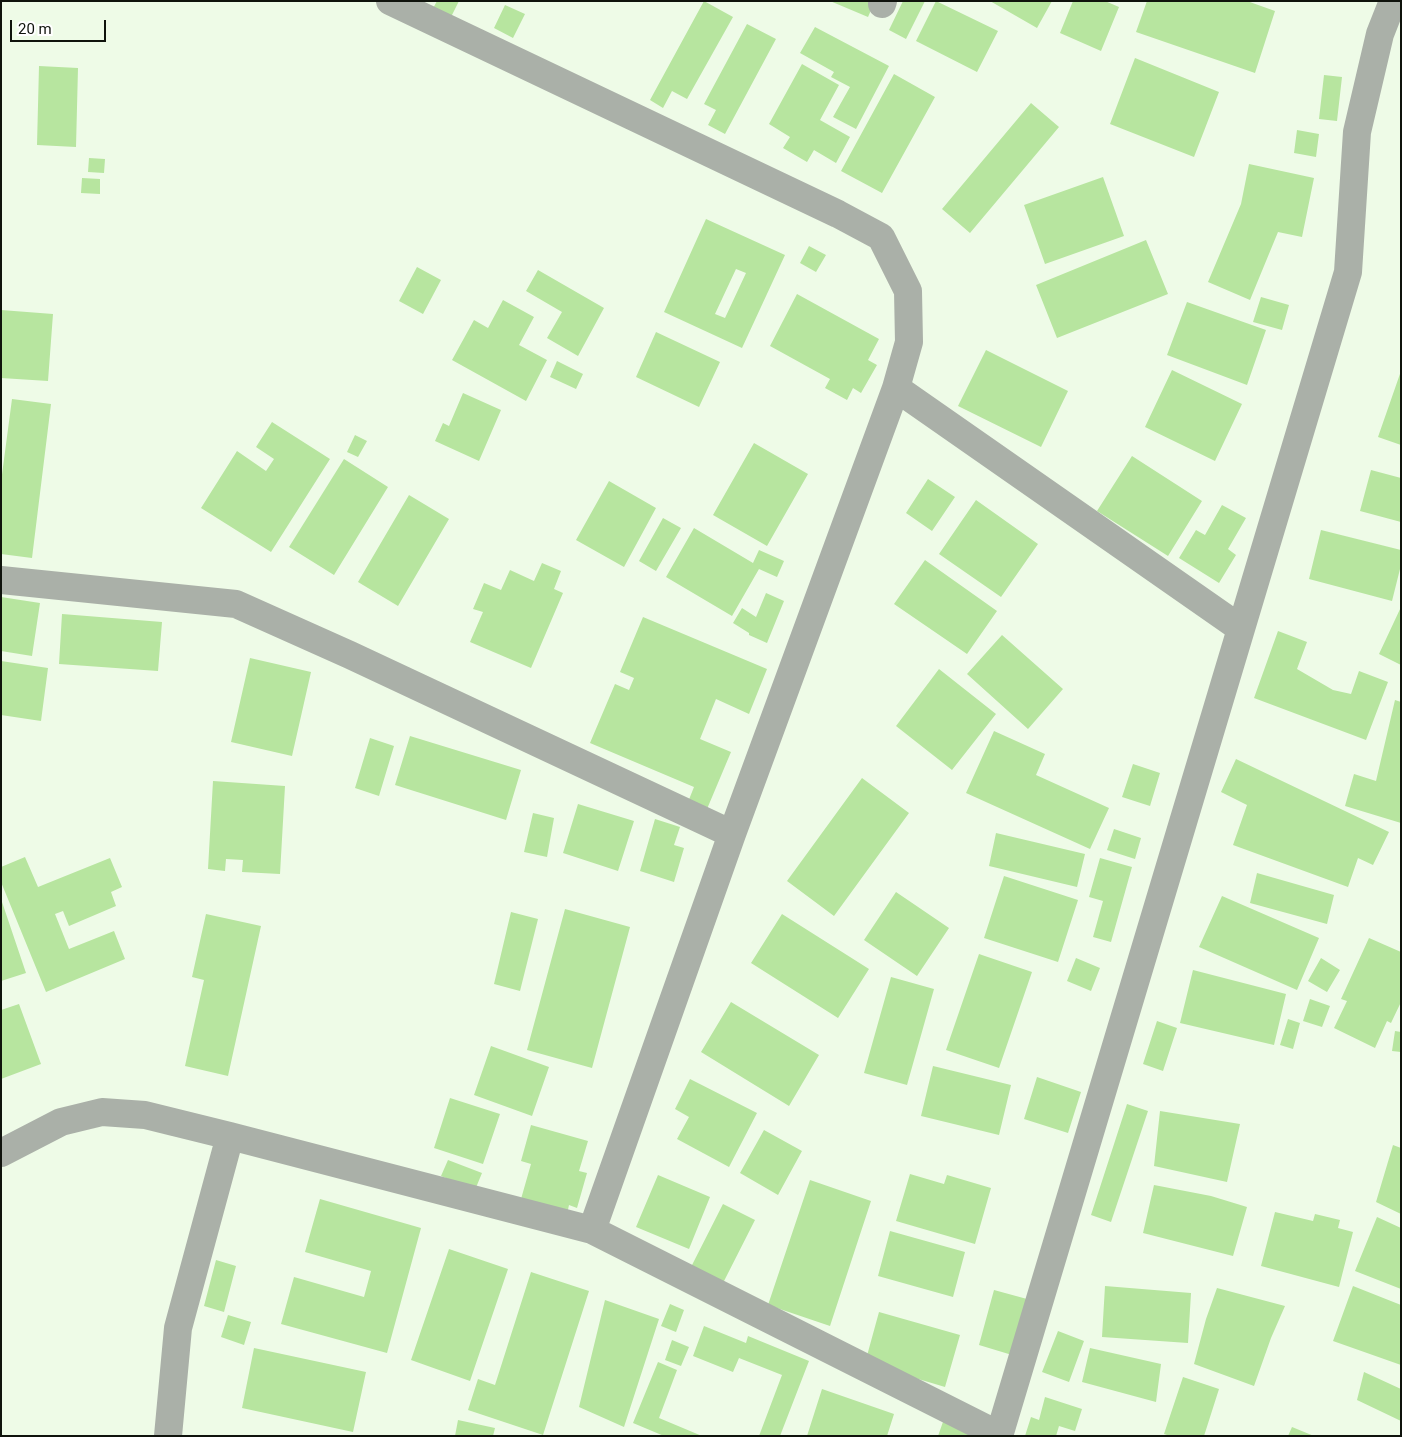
<!DOCTYPE html>
<html>
<head>
<meta charset="utf-8">
<style>
  body { margin:0 }
  #map { position:relative; width:1402px; height:1437px; overflow:hidden; background:#eefbe7; font-family:Roboto,sans-serif }
  canvas { display:block }
  .frame { position:absolute; inset:0; border:2px solid #0f130c; pointer-events:none }
  .scale { position:absolute; left:10px; top:20px; width:96px; height:22px; box-sizing:border-box; border:2px solid #0f130c; border-top:0; padding-left:6px; font-size:15px; line-height:18px; white-space:nowrap; color:#0f130c; -webkit-text-stroke:4px #fff; paint-order:stroke }
</style>
</head>
<body>
<div id="map">
<canvas width="1402" height="1437"></canvas>
<div class="frame"></div>
<div class="scale">20 m</div>
</div>
<script>
const ctx = document.querySelector('canvas').getContext('2d');
ctx.lineJoin = 'round';
function paint(path, color) {
  ctx.fillStyle = color;
  ctx.fill(path, 'evenodd');
}
function trace(path, color, width, dash) {
  ctx.strokeStyle = color;
  ctx.lineWidth = width;
  ctx.lineCap = dash ? 'butt' : 'round';
  ctx.setLineDash(dash || []);
  ctx.stroke(path);
}
const building = new Path2D(`
  M437,1h22l-10,20 -18,-9z
  M704,1l29,16 -46,82 -15,-8 -9,17 -13,-8z
  M830,1h45l-7,16z
  M903,1h22l-19,38 -17,-9z
  M936,1l62,30 -21,41 -61,-31z
  M990,1h62l-15,27z
  M1073,1h32l14,6 -18,44 -41,-18z
  M1147,1h100l28,10 -20,62 -119,-41z
  M505,5l20,9 -12,24 -19,-10z
  M747,24l29,15 -51,95 -17,-9 8,-15 -12,-6z
  M815,27l74,39 -33,63 -23,-12 17,-30 -19,-10 3,-5 -34,-19z
  M1135,58l84,34 -25,65 -84,-33z
  M802,64l37,21 -19,35 30,17 -14,26 -22,-13 -7,12 -24,-14 7,-11 -21,-13z
  M39,66l39,2 -2,79 -39,-2z
  M894,74l41,23 -53,96 -41,-22z
  M1324,75l18,2 -5,44 -18,-2z
  M1031,103l28,24 -89,106 -28,-24z
  M1297,130l22,4 -3,23 -22,-4z
  M89,158l16,1 -1,14 -16,-1z
  M1249,164l65,14 -12,59 -24,-5 -28,68 -42,-18 33,-78z
  M1103,177l21,59 -79,28 -21,-59z
  M82,178l18,1v15l-19,-1z
  M706,219l79,36 -43,93 -78,-36zM736,269l10,4 -21,45 -10,-4z
  M1146,240l22,54 -111,44 -21,-53z
  M809,246l17,9 -10,17 -16,-9z
  M417,267l24,13 -18,34 -24,-13z
  M538,270l66,38 -26,48 -31,-18 15,-26 -36,-21z
  M797,294l82,45 -11,21 9,5 -16,28 -8,-5 -6,12 -22,-12 5,-9 -60,-33z
  M1261,297l28,8 -7,25 -29,-8z
  M503,300l31,17 -15,28 28,15 -21,41 -74,-41 22,-40 14,8z
  M1187,302l79,28 -19,55 -80,-30z
  M1,310l52,4 -5,67 -47,-3z
  M656,332l64,30 -21,45 -63,-30z
  M986,350l82,41 -27,56 -83,-41z
  M557,361l26,13 -7,15 -26,-12z
  M1172,370l70,34 -27,57 -70,-34z
  M1401,371v74l-23,-8z
  M463,393l38,17 -22,51 -44,-20 8,-18 6,3z
  M12,399l39,5 -19,154 -31,-4v-72z
  M272,422l58,37 -59,93 -70,-44 36,-57 29,20 8,-12 -18,-12z
  M355,435l12,6 -9,16 -11,-5z
  M754,443l54,31 -41,72 -54,-31z
  M1132,456l70,45 -34,55 -71,-45z
  M344,459l44,28 -54,88 -45,-28z
  M1371,470l30,8v44l-41,-11z
  M928,479l27,18 -23,34 -26,-18z
  M609,481l47,27 -32,59 -48,-27z
  M409,495l40,24 -51,87 -40,-24z
  M976,500l62,44 -37,53 -62,-43z
  M1222,505l24,13 -18,31 8,6 -17,28 -40,-25 17,-28 9,5z
  M663,518l18,10 -25,43 -17,-10z
  M694,528l59,35 6,-13 25,11 -7,16 -18,-8 -27,47 -66,-39z
  M1321,530l80,20v15l-9,36 -83,-22z
  M925,560l72,51 -30,43 -73,-50z
  M542,563l19,8 -7,18 9,4 -32,75 -61,-26 13,-30 -10,-3 11,-26 17,7 9,-20 24,11z
  M766,593l18,8 -17,42 -18,-8v-2l-16,-10 9,-15 14,9z
  M1,597l39,6 -8,53 -31,-5z
  M1401,607v58l-22,-11z
  M62,614l100,8 -4,49 -99,-7z
  M643,617l124,52 -18,45 -33,-15 -16,40 31,13 -24,57 -19,-7 6,-15 -104,-44 25,-59 14,6 5,-12 -14,-6z
  M1278,631l29,11 -10,27 36,21 18,4 8,-23 29,11 -22,58 -112,-42z
  M1002,635l61,54 -35,40 -61,-55z
  M250,658l61,14 -19,84 -61,-14z
  M1,661l47,7 -7,53 -40,-6z
  M939,669l57,45 -44,56 -56,-44z
  M1395,700l6,2v121l-56,-17 9,-32 22,7z
  M994,731l51,23 -9,21 73,33 -19,41 -124,-56z
  M410,736l111,34 -15,50 -111,-35z
  M370,738l24,8 -15,50 -24,-8z
  M1236,759l153,73 -16,33 -15,-7 -10,29 -115,-42 14,-40 -26,-13z
  M1133,764l27,9 -10,33 -28,-9z
  M862,778l47,35 -75,103 -47,-35z
  M213,781l72,5 -5,88 -38,-2 1,-12 -17,-1 -1,12 -17,-2z
  M578,804l56,17 -16,50 -55,-18z
  M533,813l21,5 -7,39 -23,-5z
  M655,819l25,8 -6,18 10,3 -10,34 -34,-11z
  M1114,829l27,9 -6,21 -28,-9z
  M996,833l89,21 -8,33 -88,-21z
  M25,857l13,30 72,-29 12,29 -11,5 5,14 -47,20 -6,-15 -8,3 14,35 45,-18 11,28 -79,33 -45,-110v-15z
  M1100,858l32,9 -21,75 -18,-5 10,-36 -14,-4z
  M1257,873l77,22 -7,29 -77,-21z
  M1004,876l74,24 -20,62 -74,-24z
  M896,892l53,36 -32,48 -53,-36z
  M1222,896l97,42 -22,52 -98,-43z
  M1,899l25,74 -25,8z
  M565,909l65,18 -38,141 -65,-18z
  M511,912l27,7 -18,72 -26,-7z
  M206,914l55,12 -33,150 -43,-10 19,-86 -12,-3z
  M782,914l87,55 -31,49 -87,-55z
  M1369,938l32,14v50l-10,21 -4,-2 -12,27 -41,-20 13,-27 -6,-2z
  M979,954l53,18 -33,96 -53,-18z
  M1076,958l24,10 -9,23 -24,-10z
  M1321,958l19,12 -13,22 -19,-11z
  M1193,970l93,24 -12,51 -94,-22z
  M891,977l43,12 -27,96 -43,-12z
  M1310,999l20,7 -8,21 -19,-6z
  M731,1002l88,53 -30,51 -88,-54z
  M19,1004l22,60 -40,15v-69z
  M1288,1019l12,4 -7,26 -13,-4z
  M1157,1021l20,7 -14,43 -20,-7z
  M1395,1031l6,1v20l-9,-1z
  M491,1046l58,21 -17,49 -58,-21z
  M933,1066l78,19 -12,50 -78,-19z
  M1037,1077l44,15 -13,41 -44,-14z
  M690,1079l67,34 -28,54 -52,-28 12,-22 -14,-8z
  M450,1098l50,16 -17,50 -49,-16z
  M1127,1104l21,7 -37,111 -20,-7z
  M1160,1111l80,13 -13,58 -73,-16z
  M531,1125l57,16 -9,30 8,2 -10,35 -8,-3 -3,14 -47,-13 12,-42 -10,-3z
  M764,1130l38,21 -24,44 -38,-22z
  M1393,1145l8,3v66l-25,-12z
  M448,1160l34,13 -7,17 -34,-14z
  M910,1174l34,10 3,-9 44,13 -16,56 -79,-23z
  M658,1175l52,22 -21,52 -53,-22z
  M810,1180l61,21 -41,125 -62,-21z
  M1154,1185l57,11 36,11 -14,49 -90,-23z
  M320,1199l101,29 -34,125 -106,-29 13,-47 70,20 7,-26 -66,-19z
  M723,1204l32,16 -33,65 -32,-16z
  M1275,1212l38,9 2,-7 25,6 -2,8 15,4 -14,55 -78,-21z
  M1377,1217l24,11v61l-46,-18z
  M890,1231l75,21 -12,45 -75,-21z
  M449,1249l59,20 -38,112 -59,-21z
  M216,1260l20,6 -12,46 -20,-6z
  M531,1272l58,19 -46,144 -75,-25 10,-31 17,6z
  M1105,1286l86,7 -3,50 -86,-6z
  M1353,1286l48,19v60l-68,-24z
  M1217,1288l68,18 -14,32 -17,48 -60,-22 12,-45z
  M994,1290l33,9 -15,56 -33,-10z
  M605,1300l54,19 -35,108 -45,-20z
  M670,1304l14,6 -8,22 -15,-6z
  M879,1312l81,23 -15,52 -80,-24z
  M228,1315l23,7 -7,23 -23,-8z
  M704,1326l42,17 2,-7 61,25 -29,75h-21l23,-61 -43,-17 -6,14 -40,-16z
  M1058,1331l26,10 -15,41 -27,-10z
  M672,1340l17,7 -8,19 -16,-6z
  M254,1348l112,24 -13,60 -111,-24z
  M1090,1348l71,16 -5,38 -74,-20z
  M658,1362l19,8 -18,48 43,18h-38l-31,-13z
  M1364,1372l37,17v32l-44,-21z
  M1183,1377l36,12 -15,47h-34l-6,-2z
  M822,1389l72,25 -7,22h-80z
  M1045,1397l37,12 -7,22 -16,-5 -3,10h-31l6,-19 8,3z
  M944,1419l30,17h-36z
  M458,1420l37,8 -2,8h-38z
  M1292,1427l22,9h-26z`);
const minor = new Path2D(`
  M390,1l448,213 43,23 27,54 1,51 -13,46 -164,446 -140,396
  M882,4l1,-3
  M896,388l344,240
  M1,580l235,24 114,51 382,179
  M1,1153l60,-31 41,-10 43,3 85,21 362,94 407,205
  M168,1436l10,-108 52,-192
  M999,1436l349,-1164 9,-140 23,-98 13,-33`);
paint(building, '#b7e59f');
trace(minor, '#aab0a8', 28);
</script>
</body>
</html>
